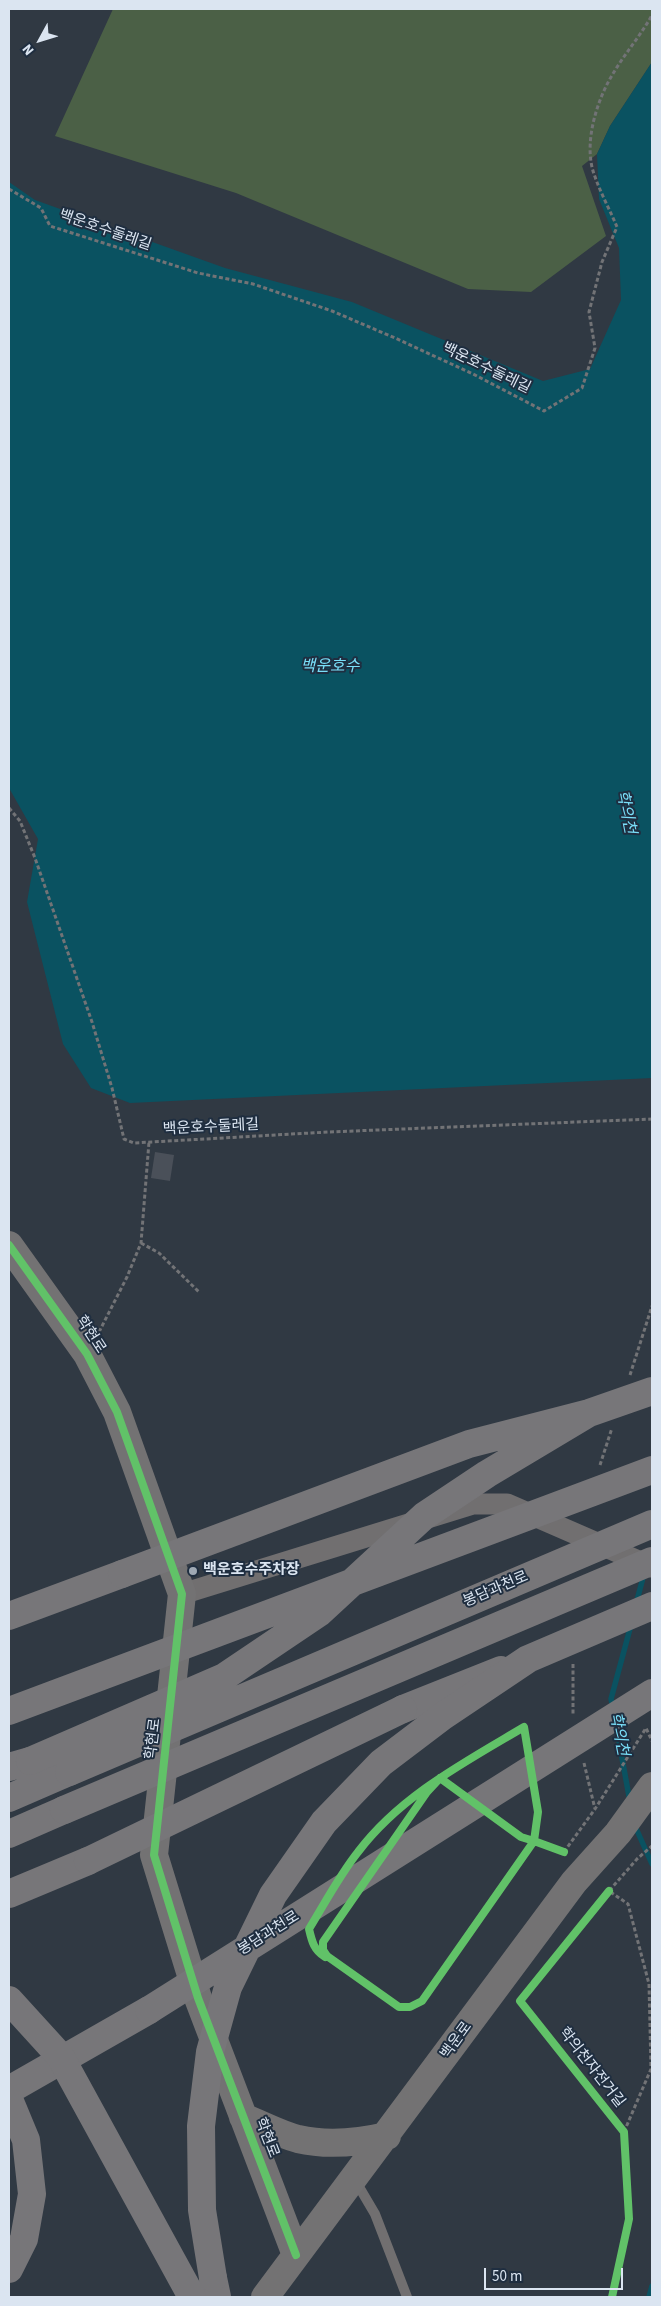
<!DOCTYPE html>
<html>
<head>
<meta charset="utf-8">
<style>
  body { margin:0 }
  #map { position:relative; width:661px; height:2306px; overflow:hidden; background:#303943; font-family:"Source Sans 3",sans-serif }
  canvas { display:block }
  .frame { position:absolute; inset:0; border:10px solid #dbe5f1; pointer-events:none }
  .north { position:absolute; left:15px; top:15px; width:50px; height:50px; -webkit-text-stroke:4px #1f2e40; paint-order:stroke; rotate:231deg; font-size:14px; font-weight:700; line-height:20px; text-align:center; color:#dbe5f1 }
  .north::after { content:''; display:block; margin:auto; width:18px; height:22px; background:#dbe5f1; clip-path:polygon(50% 0,100% 100%,50% 72%,0 100%) }
  .scale { position:absolute; left:484px; top:2268px; width:139px; height:22px; box-sizing:border-box; border:2px solid #dbe5f1; border-top:0; padding-left:6px; font-size:15px; line-height:18px; white-space:nowrap; color:#dbe5f1; -webkit-text-stroke:4px #1f2e40; paint-order:stroke }
</style>
</head>
<body>
<div id="map">
<canvas width="661" height="2306"></canvas>
<div class="frame"></div>
<div class="north">N</div>
<div class="scale">50 m</div>
</div>
<script>
const ctx = document.querySelector('canvas').getContext('2d');
ctx.lineJoin = 'round';
function paint(path, color) {
  ctx.fillStyle = color;
  ctx.fill(path, 'evenodd');
}
function trace(path, color, width, dash) {
  ctx.strokeStyle = color;
  ctx.lineWidth = width;
  ctx.lineCap = dash ? 'butt' : 'round';
  ctx.setLineDash(dash || []);
  ctx.stroke(path);
}
function write(font, color, halo, rows, align = 'center') {
  ctx.font = font + ' "Source Sans 3","Noto Sans KR",sans-serif';
  ctx.lineWidth = 4;
  ctx.setLineDash([]);
  ctx.textBaseline = 'middle';
  ctx.strokeStyle = halo;
  ctx.fillStyle = color;
  for (const [text, x, y, turn = 0] of rows) {
    ctx.save();
    ctx.translate(x, y);
    ctx.rotate((+turn || 0) * Math.PI / 180);
    ctx.textAlign = isNaN(turn) ? turn : align;
    if (halo) ctx.strokeText(text, 0, 0);
    ctx.fillText(text, 0, 0);
    ctx.restore();
  }
}
const green = new Path2D(`
  M113,9h539v53l-42,64 -13,28 -15,12 24,70 -75,56 -63,-3 -232,-96 -181,-57z`);
const water = new Path2D(`
  M652,62v1016l-522,25 -39,-15 -28,-44 -36,-142 11,-63 -29,-51v-606l26,18 190,68 127,34 191,79 47,-12 31,-69 -2,-52 -20,-49 -2,-45 13,-28z`);
const stream = new Path2D(`
  M636,1604l8,-30
  M613,1708l-2,-9 20,-74
  M616,1725l14,77
  M635,1826l17,38
  M649,2297l3,-11`);
const building = new Path2D(`
  M155,1152l19,3 -4,26 -19,-3z`);
const path = new Path2D(`
  M9,189l32,19 9,18 148,47 55,11 79,27 63,27 78,36 71,37 38,-23 13,-40 -6,-36 13,-50 15,-35c-7,-17 -17,-35 -23,-53 -11,-31 3,-75 20,-102 12,-20 27,-37 38,-57
  M9,808l11,13 15,37 57,164 20,66 12,51 10,4 194,-11 324,-13
  M141,1243l18,10 40,39
  M99,1332l28,-55 14,-34 8,-101
  M630,1375l22,-69
  M600,1465l12,-37
  M573,1664v52
  M584,1763l11,46
  M564,1852l31,-43 51,-81 6,13
  M624,2132l27,-63 -2,-85 -21,-80 -19,-13 28,-32 15,-13`);
const lane = new Path2D(`
  M355,2180l20,34 32,83`);
const street = new Path2D(`
  M182,1594l291,-90h34l145,63`);
const secondary = new Path2D(`
  M9,1245l78,109 30,58 65,182 -28,261 44,143 98,257
  M243,2117c18,7 36,17 55,22 30,7 59,4 89,-3
  M265,2297l309,-415 44,-49 34,-47`);
const highway = new Path2D(`
  M9,1616l113,-42
  M403,1709l98,-39
  M9,1767l21,-6
  M9,1798l60,-26
  M9,1834l55,-24
  M9,1894l79,-33
  M9,2090l140,-80
  M9,2099l17,41 6,54 -8,45 -15,30
  M213,2278l4,19`);
const highwayBridge = new Path2D(`
  M122,1574l347,-130 120,-31 63,-22
  M9,1711l643,-241
  M30,1761l194,-84 95,-64 105,-97 63,-42 102,-61
  M69,1772l583,-248
  M64,1810l588,-249
  M88,1861l315,-152
  M9,2000l51,56 132,241
  M149,2010l503,-317
  M213,2278l-11,-68 -1,-84 9,-74 18,-65 45,-92 51,-73 57,-59 62,-47 85,-57 124,-53`);
const cycleway = new Path2D(`
  M9,1245l78,109 30,58 65,182 -28,261 44,143 98,257
  M440,1778l81,59 13,4 -112,160 -12,6h-11l-72,-51 -4,-6v-8l104,-150z
  M609,1891l-89,110 104,131 5,87 -17,78
  M325,1957c-11,-7 -13,-15 -16,-28 16,-26 30,-53 49,-77 42,-56 107,-90 166,-125l14,85 -4,29 30,11`);
const markers = [
  [193,1571,5,"#9fa9b4"]
];
const streetNames = [
  ["백운호수둘레길",105,231,19],
  ["백운호수둘레길",486,369,26],
  ["백운호수둘레길",211,1128,-3],
  ["학현로",90,1335,57],
  ["봉담과천로",496,1590,-23],
  ["학현로",154,1739,-83],
  ["봉담과천로",269,1934,-32],
  ["백운로",457,2041,-54],
  ["학의천자전거길",591,2068,52],
  ["학현로",266,2138,69]
];
const poiNames = [
  ["백운호수주차장",203,1571]
];
const waterNames = [
  ["백운호수",330,667],
  ["학의천",625,812,79],
  ["학의천",618,1734,79]
];
paint(green, '#4b6046');
paint(water, '#0a5261');
trace(stream, '#0a5261', 5.5);
paint(building, '#4a5059');
trace(path, '#727376', 3, [4, 2.5]);
trace(lane, '#716f70', 10);
trace(street, '#716f70', 21);
trace(secondary, '#737273', 28);
trace(highway, '#777679', 28);
trace(highwayBridge, '#777679', 28);
trace(cycleway, '#61c268', 8);
for (const [x, y, r, color] of markers) {
  const dot = new Path2D();
  dot.arc(x, y, r, 0, 2 * Math.PI);
  ctx.fillStyle = color;
  ctx.fill(dot);
  trace(dot, '#1f2e40', 2);
}
write('15px', '#dbe5f1', '#1f2e40', streetNames);
write('bold 15px', '#dbe5f1', '#1f2e40', poiNames, 'left');
write('italic 16px', '#79def8', '#1f2e40', waterNames);
</script>
</body>
</html>
